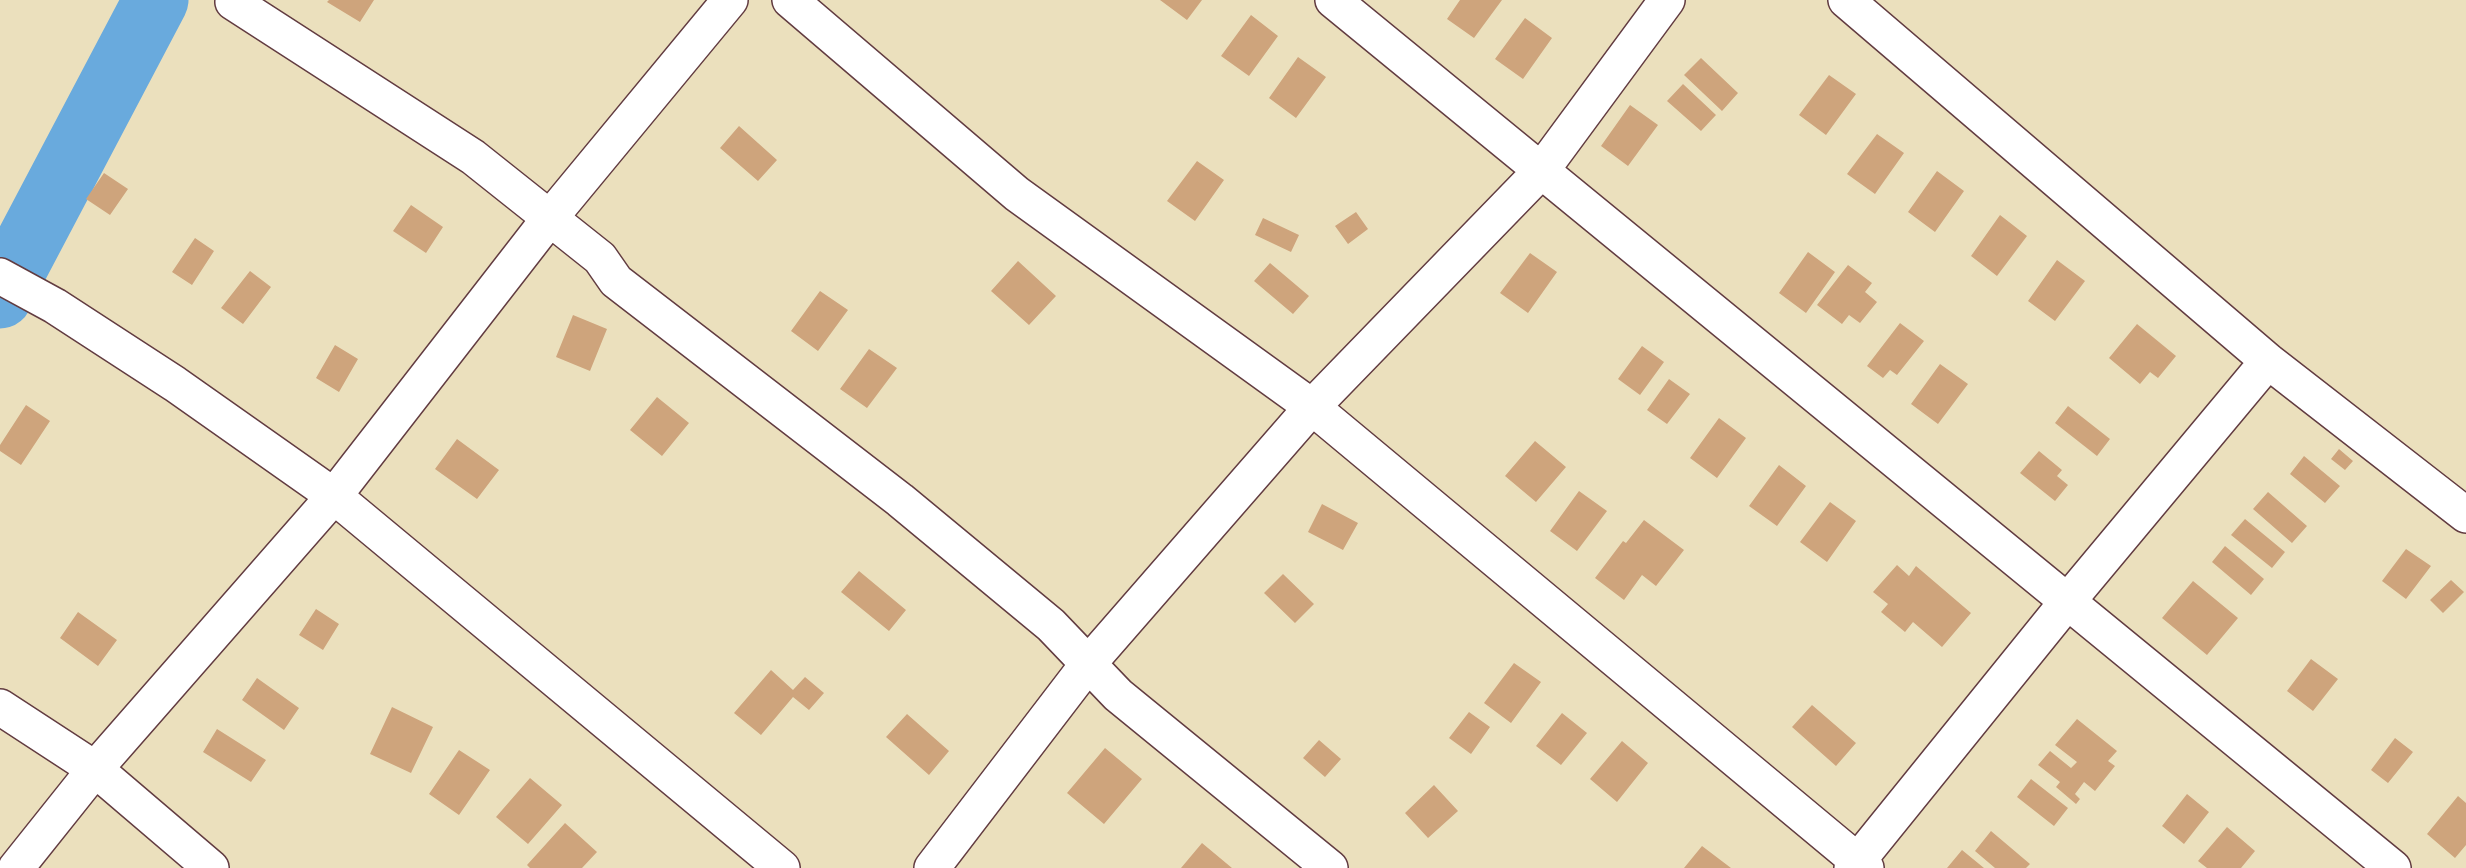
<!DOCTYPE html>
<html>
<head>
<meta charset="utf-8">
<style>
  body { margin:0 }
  canvas { display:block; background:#ebe0bd }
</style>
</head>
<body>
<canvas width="2466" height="868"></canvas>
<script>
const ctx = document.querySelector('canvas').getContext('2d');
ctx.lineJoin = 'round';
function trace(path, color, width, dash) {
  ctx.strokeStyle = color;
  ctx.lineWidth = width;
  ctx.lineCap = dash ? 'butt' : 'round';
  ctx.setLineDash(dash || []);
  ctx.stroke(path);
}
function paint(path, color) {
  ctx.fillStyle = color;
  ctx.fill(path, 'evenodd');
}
const river = new Path2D(`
  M0,296l156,-296`);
const building = new Path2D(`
  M329,0h45l-14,22 -33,-20z
  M1160,0h42l-15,20z
  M1460,0h42l-28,38 -27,-19z
  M1251,15l27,21 -29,40 -28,-20z
  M1525,18l27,20 -29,41 -28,-20z
  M1298,57l28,20 -30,41 -27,-20z
  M1701,58l37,35 -16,18 -38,-36z
  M1829,75l27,19 -30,41 -27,-20z
  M1683,84l33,31 -15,16 -34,-30z
  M1630,105l28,20 -30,41 -27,-20z
  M739,126l38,34 -19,21 -38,-33z
  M1877,134l27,19 -29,41 -28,-20z
  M1197,161l27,19 -29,41 -28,-20z
  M1937,171l27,20 -29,41 -27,-20z
  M104,173l24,16 -18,26 -24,-16z
  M411,205l32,22 -17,26 -33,-22z
  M1356,212l12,17 -20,15 -13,-18z
  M2000,215l27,21 -30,40 -26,-20z
  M1263,218l36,17 -8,17 -36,-17z
  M195,238l19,13 -22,34 -20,-13z
  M1808,252l27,20 -29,41 -27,-20z
  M1530,253l27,19 -29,41 -28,-20z
  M2057,260l28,21 -30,40 -27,-20z
  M1018,261l38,35 -27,29 -38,-34z
  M1270,263l39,33 -16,18 -39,-33z
  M1848,265l24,18 -7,9 12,10 -17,21 -11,-8 -7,9 -25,-19z
  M250,271l21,16 -28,37 -22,-16z
  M820,291l28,19 -30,41 -27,-20z
  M573,315l34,14 -17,42 -34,-14z
  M1900,323l24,18 -27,34 -7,-5 -7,8 -16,-12z
  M2137,324l39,32 -18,22 -8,-6 -10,12 -31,-26z
  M335,345l23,14 -19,33 -23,-14z
  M1642,346l22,16 -24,33 -22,-16z
  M869,349l28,19 -30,40 -27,-19z
  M1940,364l28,20 -30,40 -27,-20z
  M1669,379l21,15 -23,30 -20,-14z
  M657,397l32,26 -27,33 -32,-26z
  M26,405l24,16 -29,44 -21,-14v-6z
  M2068,406l42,33 -13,17 -42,-33z
  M1719,418l27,20 -29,40 -27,-20z
  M457,439l42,31 -22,29 -42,-30z
  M1535,441l31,26 -30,35 -31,-26z
  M2339,449l14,12 -8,9 -14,-11z
  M2039,451l23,19 -5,6 11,9 -13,16 -35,-28z
  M2304,456l36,30 -15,17 -35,-29z
  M1779,465l27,21 -29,40 -28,-20z
  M1579,491l28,20 -30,40 -27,-20z
  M2268,492l39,34 -15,17 -39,-34z
  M1830,502l26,19 -29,41 -27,-20z
  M1322,504l36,19 -15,27 -35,-18z
  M2245,519l40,33 -13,16 -41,-33z
  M1644,520l40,30 -28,36 -14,-11 -18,25 -29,-22 28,-37 3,2z
  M2225,546l39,33 -13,16 -39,-33z
  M2406,549l25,17 -25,33 -24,-18z
  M1897,565l12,11 7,-10 55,47 -29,34 -29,-25 -8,10 -24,-20 7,-8 -15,-12z
  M859,571l47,39 -17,21 -48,-39z
  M1283,574l31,30 -19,19 -31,-30z
  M2451,580l13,12 -21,21 -13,-13z
  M2193,581l45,37 -31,37 -45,-37z
  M316,609l23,15 -16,26 -24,-15z
  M78,612l39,28 -19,26 -38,-28z
  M2311,659l27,20 -25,32 -26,-20z
  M1514,663l27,19 -30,41 -27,-20z
  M771,670l22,20 12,-13 19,16 -15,17 -16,-13 -32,38 -27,-22z
  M257,678l42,30 -15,22 -42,-30z
  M1812,705l44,38 -20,23 -44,-39z
  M392,707l41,20 -22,46 -41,-19z
  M1469,712l21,15 -19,27 -22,-16z
  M1562,713l25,20 -26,32 -25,-19z
  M907,714l42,37 -20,24 -43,-38z
  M2077,719l40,32 -9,10 7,5 -20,25 -11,-9 -9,12 5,5 -4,5 -20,-17 4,-5 -22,-17 12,-14 21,17 6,-6 -22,-17z
  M217,729l49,31 -15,22 -48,-30z
  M2395,738l18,14 -25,31 -17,-13z
  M1319,740l22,19 -16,18 -22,-19z
  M1622,741l26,22 -31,39 -27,-23z
  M1105,748l37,31 -38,45 -37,-31z
  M459,750l31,20 -31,45 -30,-21z
  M530,778l32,27 -34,39 -32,-27z
  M2031,779l37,29 -14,18 -37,-29z
  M1434,785l24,26 -30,27 -23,-25z
  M2187,794l22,18 -25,32 -22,-18z
  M2458,796l8,7v42l-11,13 -28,-24z
  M565,823l32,29 -15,16h-52l-3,-3z
  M2227,827l28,24 -14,17h-34l-9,-7z
  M1991,831l39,33 -4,4h-31l-20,-17z
  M1202,843l30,25h-51z
  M1702,846l29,22h-47z
  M1962,850l22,18h-37z`);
const street = new Path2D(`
  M790,0l227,194 295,213 554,461
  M1333,0l1060,868
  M1846,0l422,361 198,154
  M233,2l240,155 127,101 16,23 284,219 151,125 67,70 212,173
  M0,276l55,30 120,78 159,112 448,372
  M0,707l95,62 116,99
  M16,868l79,-99 239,-273 215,-277 181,-219
  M932,868l156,-204 224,-257 229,-236 126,-171
  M1852,868l215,-266 201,-241`);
trace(river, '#69aadd', 65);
paint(building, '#cea47c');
trace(street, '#623c41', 38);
trace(street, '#fff', 35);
</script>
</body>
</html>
